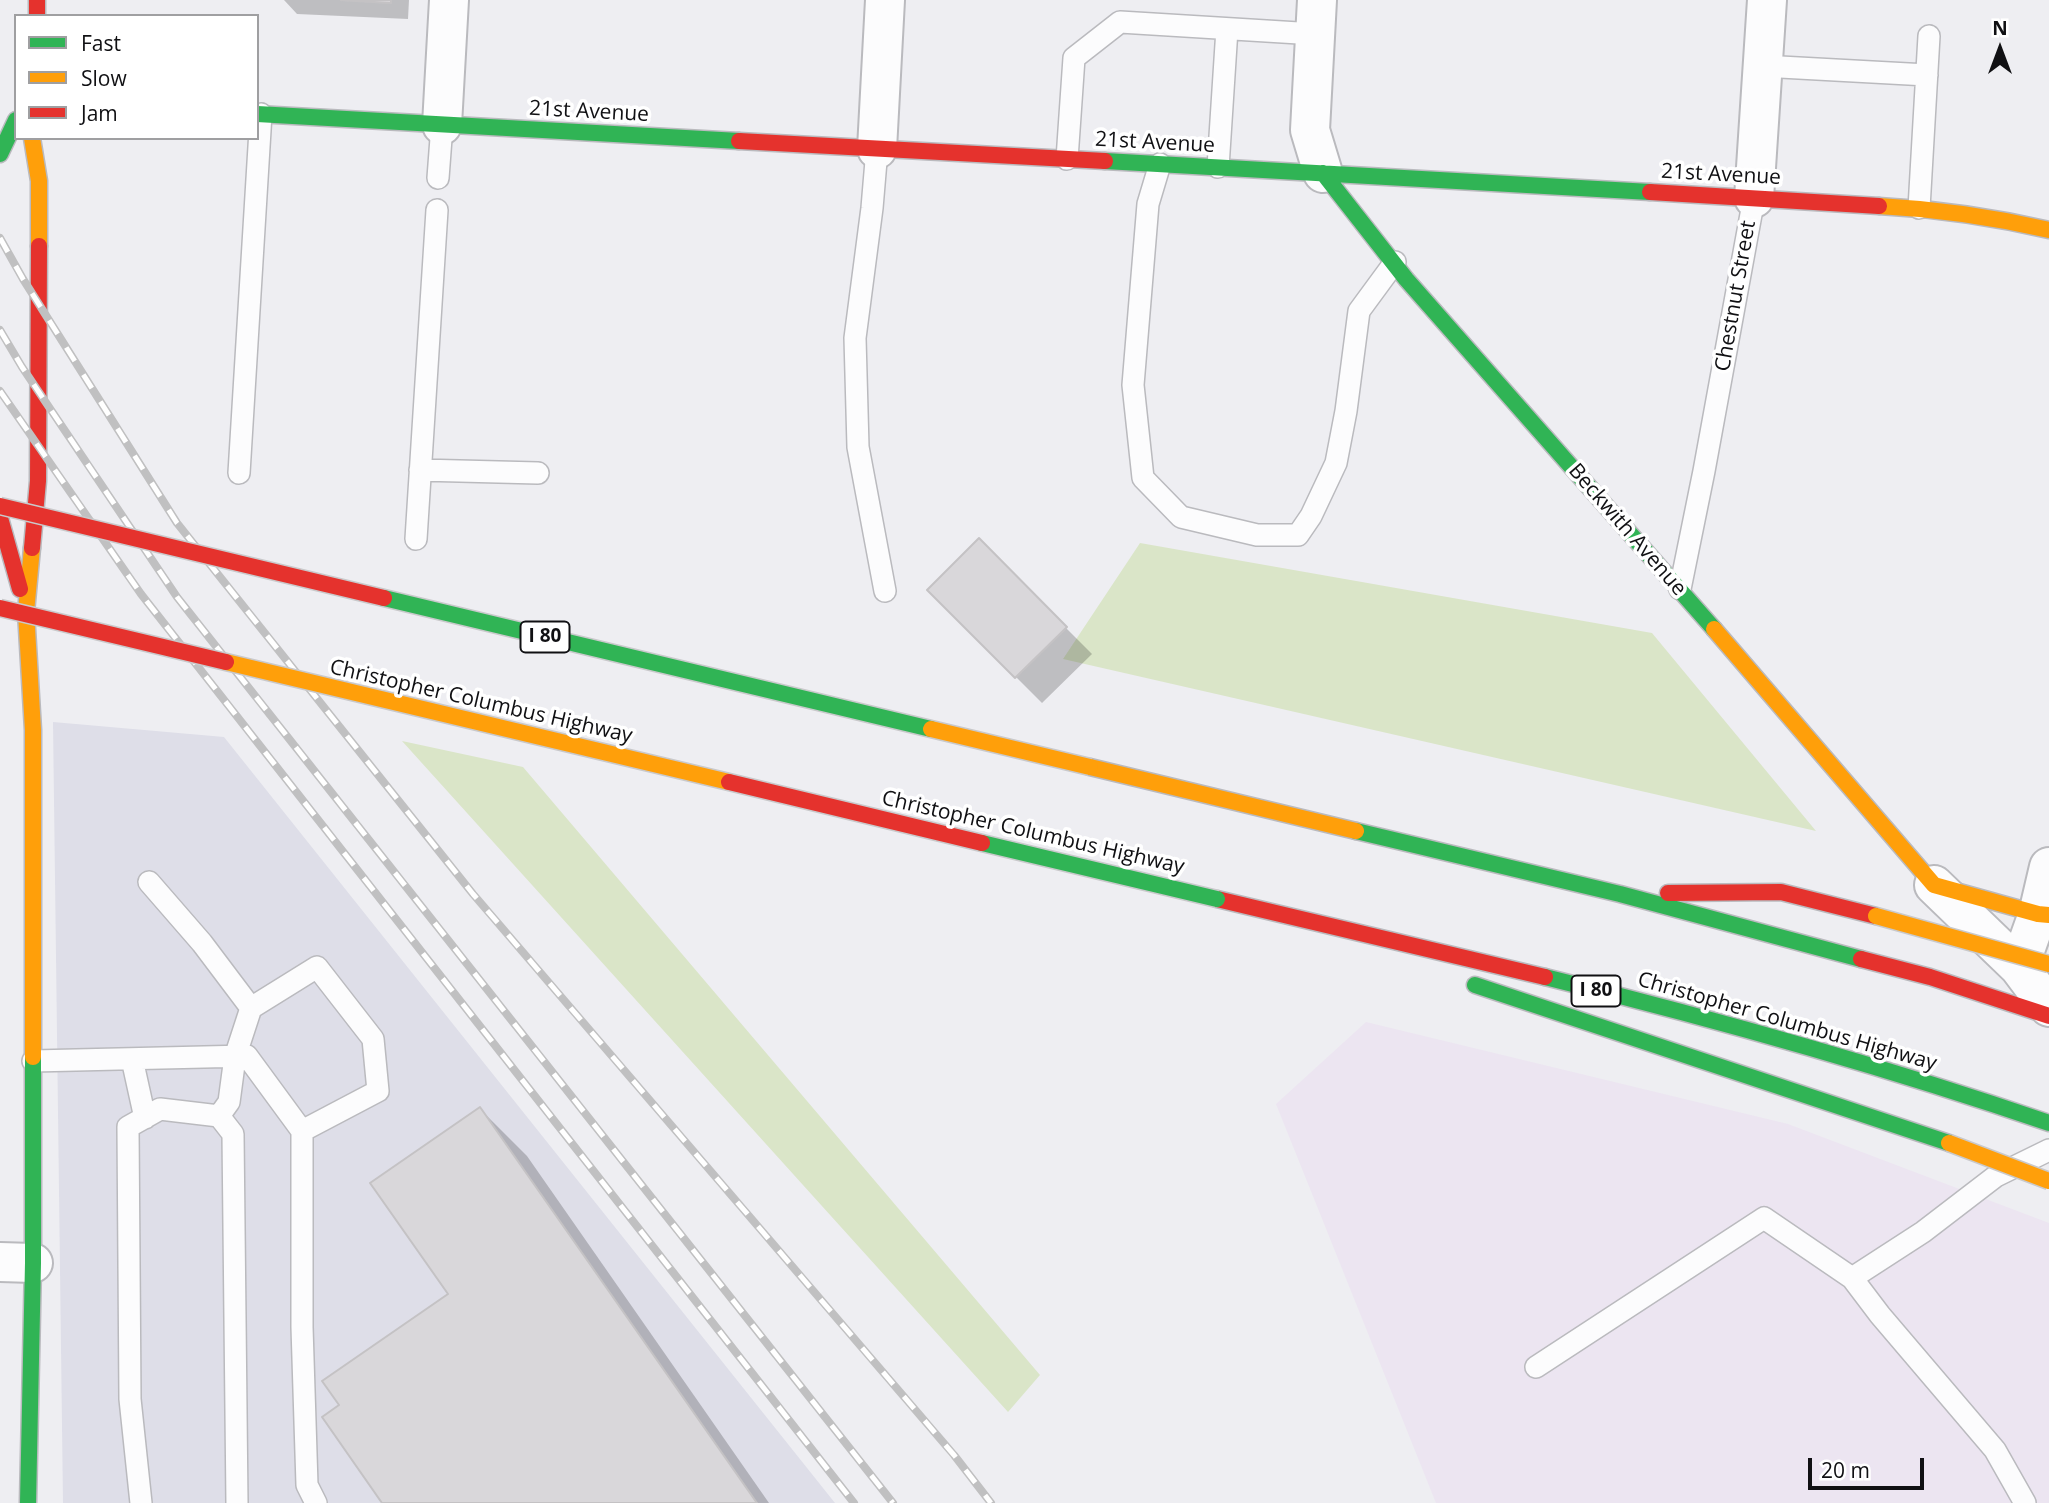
<!DOCTYPE html>
<html>
<head>
<meta charset="utf-8">
<style>
  body { margin:0 }
  #map { position:relative; width:2049px; height:1503px; overflow:hidden; background:#eeeef2; font-family:"Open Sans",sans-serif }
  canvas { display:block }
  .legend { position:absolute; left:14px; top:14px; width:245px; height:126px; box-sizing:border-box; background:#fff; border:2px solid #9f9fa1; margin:0; padding:9px 12px; list-style:none; font-size:21px; color:#101013 }
  .legend li { display:flex; align-items:center; gap:14px; height:35px }
  .legend b { width:35px; border:2px solid #9f9fa1 }
  .north { position:absolute; left:1965px; top:14px; width:70px; height:70px; -webkit-text-stroke:5px #fff; paint-order:stroke; rotate:0deg; font-size:19px; font-weight:700; line-height:28px; text-align:center; color:#101013 }
  .north::after { content:''; display:block; margin:auto; width:24px; height:32px; background:#101013; clip-path:polygon(50% 0,100% 100%,50% 72%,0 100%) }
  .scale { position:absolute; left:1808px; top:1458px; width:116px; height:32px; box-sizing:border-box; border:4px solid #101013; border-top:0; padding-left:9px; font-size:21px; line-height:24px; white-space:nowrap; color:#101013; -webkit-text-stroke:5px #fff; paint-order:stroke }
</style>
</head>
<body>
<div id="map">
<canvas width="2049" height="1503"></canvas>
<ul class="legend">
<li><b style="height:9px;background:#30b455"></b>Fast</li>
<li><b style="height:9px;background:#ff9f0a"></b>Slow</li>
<li><b style="height:9px;background:#e5322d"></b>Jam</li>
</ul>
<div class="north">N</div>
<div class="scale">20 m</div>
</div>
<script>
const ctx = document.querySelector('canvas').getContext('2d');
ctx.lineJoin = 'round';
function paint(path, color) {
  ctx.fillStyle = color;
  ctx.fill(path, 'evenodd');
}
function trace(path, color, width, dash) {
  ctx.strokeStyle = color;
  ctx.lineWidth = width;
  ctx.lineCap = dash ? 'butt' : 'round';
  ctx.setLineDash(dash || []);
  ctx.stroke(path);
}
function write(font, color, halo, rows, align = 'center') {
  ctx.font = font + ' "Open Sans",sans-serif';
  ctx.lineWidth = 7;
  ctx.setLineDash([]);
  ctx.textBaseline = 'middle';
  ctx.strokeStyle = halo;
  ctx.fillStyle = color;
  for (const [text, x, y, turn = 0] of rows) {
    ctx.save();
    ctx.translate(x, y);
    ctx.rotate((+turn || 0) * Math.PI / 180);
    ctx.textAlign = isNaN(turn) ? turn : align;
    if (halo) ctx.strokeText(text, 0, 0);
    ctx.fillText(text, 0, 0);
    ctx.restore();
  }
}
const built = new Path2D(`
  M53,722l171,15 611,766h-772z`);
const industrial = new Path2D(`
  M1366,1022l422,102 261,99v280h-613l-160,-399z`);
const green = new Path2D(`
  M1140,543l512,90 164,198 -753,-172z
  M402,741l121,26 517,608 -32,37z`);
const shadow = new Path2D(`
  M284,0h125l-1,19 -111,-5z
  M979,541l113,113 -50,49 -113,-113z
  M480,1109l47,47 242,347h-385l-43,-97 109,-112z`);
const building = new Path2D(`
  M341,0h50v3z
  M979,538l88,89 -52,51 -88,-88z
  M480,1107l277,396h-375l-60,-86 17,-12 -17,-24 126,-87 -78,-111z`);
const lane = new Path2D(`
  M1762,66l165,9
  M877,149l-5,59 -17,130 3,109 27,144
  M1067,159l7,-101 46,-36 195,12
  M1160,164l-12,40 -15,181 10,93 38,39 76,18h41l13,-19 25,-53 10,-52 13,-100 36,-49
  M1218,167l9,-138
  M438,178l4,-53
  M1919,208l10,-172
  M420,470l118,3
  M239,473l22,-359
  M416,539l21,-329
  M1680,589l24,-118 50,-273
  M149,882l53,61 49,65
  M132,1059l13,59
  M33,1061l214,-5 55,75v196l5,158 9,18
  M219,1116l10,-14 6,-45 16,-49 66,-41 56,72 5,52 -76,40
  M1536,1367l228,-149 88,60
  M141,1503l-11,-104 -2,-272 32,-18 59,7 14,18 4,369
  M2025,1503l-30,-53 -115,-135 -28,-37 71,-46 73,-56 53,-26`);
const street = new Path2D(`
  M1317,0l-7,130 13,43
  M442,125l7,-125
  M877,149l8,-149
  M1754,198l13,-198
  M1934,885l85,82 30,40
  M2019,967l19,-53 11,-47
  M0,1262l33,1`);
const fast = new Path2D(`
  M257,114l482,27
  M0,154l16,-34
  M1105,161l545,31
  M1323,173l83,106 308,350
  M1356,831l264,63 241,65
  M1545,977c170,42 338,89 504,146
  M1475,985l474,158
  M28,1503l5,-240v-206`);
const slow = new Path2D(`
  M32,138l7,43v65
  M1879,206c58,3 114,11 170,24
  M32,548l-6,64 7,118v327
  M1714,629l220,256 104,29 11,1
  M1090,767l266,64`);
const jam = new Path2D(`
  M37,0v16
  M739,141l366,20
  M1650,192l229,14
  M0,518l20,71
  M32,548l6,-67 1,-235
  M1668,893l113,-1 95,24
  M1217,899l328,78
  M1861,959l69,18 119,39`);
const rail = new Path2D(`
  M0,238l23,41 154,244 296,371 481,561 37,48
  M0,330l22,37 155,230 716,906
  M0,391l141,203 713,909`);
const fastBridge = new Path2D(`
  M384,598l547,131
  M982,843l235,56`);
const slowBridge = new Path2D(`
  M226,662l503,120
  M931,729l159,38
  M1876,916l173,48
  M1949,1143l100,38`);
const jamBridge = new Path2D(`
  M0,506l384,92
  M0,608l226,54
  M729,782l253,61`);
const shields = [
  [545,637,49],
  [1596,991,49]
];
const shieldNames = [
  ["I 80",545,637],
  ["I 80",1596,991]
];
const streetNames = [
  ["21st Avenue",589,112,3],
  ["21st Avenue",1155,143,3],
  ["21st Avenue",1721,175,3],
  ["Chestnut Street",1736,296,-80],
  ["Beckwith Avenue",1627,530,49],
  ["Christopher Columbus Highway",481,702,13],
  ["Christopher Columbus Highway",1033,833,13],
  ["Christopher Columbus Highway",1787,1022,16]
];
paint(built, '#dedee8');
paint(industrial, '#ece5f1');
paint(green, '#dae5c8');
paint(shadow, '#0003');
paint(building, '#d9d7da');
trace(building, '#c4c2c4', 2);
trace(lane, '#bababe', 24);
trace(street, '#bababe', 42);
trace(fast, '#bababe', 19);
trace(slow, '#bababe', 19);
trace(jam, '#bababe', 19);
trace(lane, '#fcfcfd', 21);
trace(street, '#fcfcfd', 38);
trace(fast, '#30b455', 16);
trace(slow, '#ff9f0a', 16);
trace(jam, '#e5322d', 16);
trace(rail, '#c0c0c1', 8);
trace(rail, '#fff', 5, [16]);
trace(fastBridge, '#c9c9cb', 19, []);
trace(slowBridge, '#c9c9cb', 19, []);
trace(jamBridge, '#c9c9cb', 19, []);
trace(fastBridge, '#30b455', 16);
trace(slowBridge, '#ff9f0a', 16);
trace(jamBridge, '#e5322d', 16);
for (const [x, y, w] of shields) {
  const box = new Path2D();
  box.roundRect(x - w / 2, y - 15.5, w, 31, 5);
  ctx.fillStyle = '#fff';
  ctx.fill(box);
  trace(box, '#101013', 2);
}
write('bold 19px', '#101013', null, shieldNames);
write('21px', '#101013', '#fff', streetNames);
</script>
</body>
</html>
